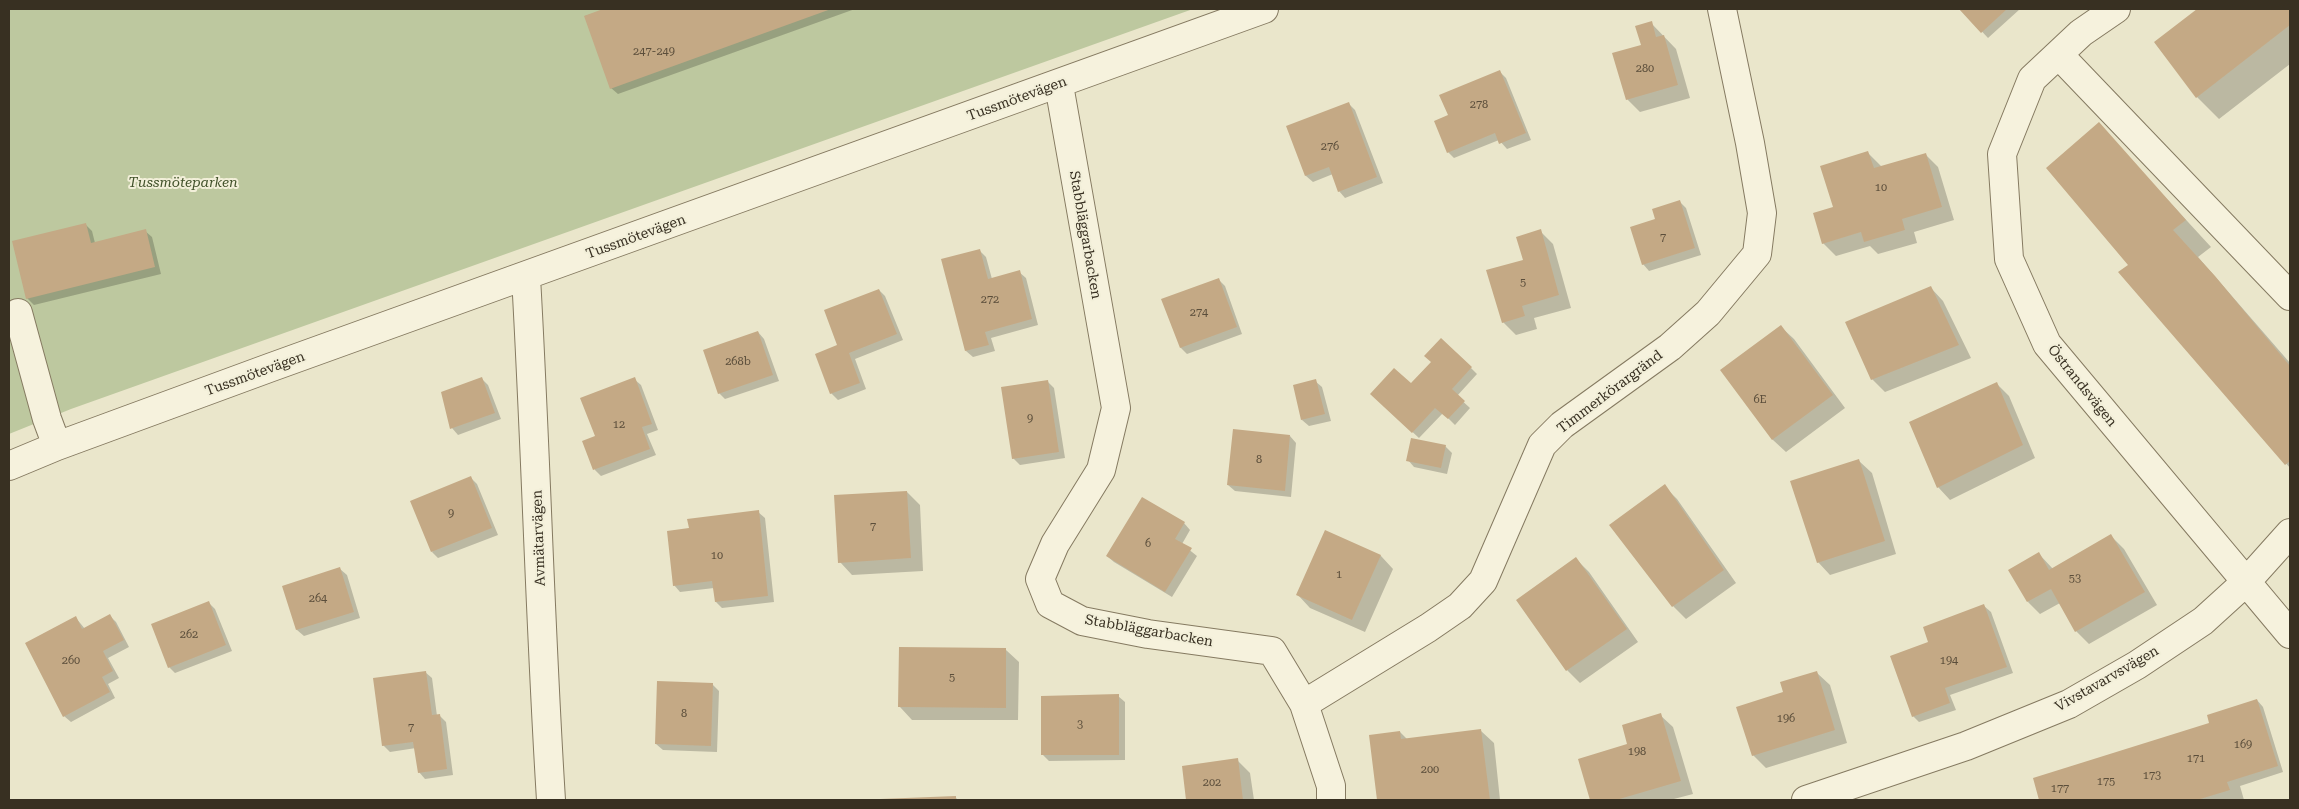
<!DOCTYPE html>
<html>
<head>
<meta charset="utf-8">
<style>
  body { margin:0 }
  #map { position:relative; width:2299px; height:809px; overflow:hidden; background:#eae6cb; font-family:"Roboto Serif",serif }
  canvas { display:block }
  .frame { position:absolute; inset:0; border:10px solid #383022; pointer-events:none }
</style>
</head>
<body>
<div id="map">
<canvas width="2299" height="809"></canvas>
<div class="frame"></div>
</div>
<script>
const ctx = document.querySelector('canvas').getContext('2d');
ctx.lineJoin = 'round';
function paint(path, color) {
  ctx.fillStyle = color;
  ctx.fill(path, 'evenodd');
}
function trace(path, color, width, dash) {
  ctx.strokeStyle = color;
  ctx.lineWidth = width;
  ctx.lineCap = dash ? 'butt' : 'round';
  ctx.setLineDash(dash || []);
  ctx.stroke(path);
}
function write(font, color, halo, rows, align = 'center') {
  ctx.font = font + ' "Roboto Serif",serif';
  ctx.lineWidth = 4;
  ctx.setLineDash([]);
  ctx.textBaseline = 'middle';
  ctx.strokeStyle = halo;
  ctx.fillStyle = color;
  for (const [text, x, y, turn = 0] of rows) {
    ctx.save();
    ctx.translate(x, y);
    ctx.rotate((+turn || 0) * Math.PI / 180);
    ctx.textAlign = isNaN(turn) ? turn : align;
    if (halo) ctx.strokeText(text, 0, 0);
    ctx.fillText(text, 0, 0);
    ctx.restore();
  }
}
const green = new Path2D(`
  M9,9h1184l-1122,400 -62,25z`);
const shadow = new Path2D(`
  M607,9h248l-237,85 -7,-6 -26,-72z
  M1961,9h59l-32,29z
  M2200,9h90v55l-71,55 -22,-22 -42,-54z
  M1651,23l25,26 14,49 -50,14 -13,-13z
  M1499,71l7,7 25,62 -24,9 -8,-9 -45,18 -6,-6 2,-36z
  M1349,104l6,6 28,73 -38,15 -6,-7 -6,-17 -20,8 -7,-6 -18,-50z
  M2098,124l113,123 -13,10 92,106v105l-170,-196 10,-7z
  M1868,153l14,14 43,-13 13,13 16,53 -40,12 3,11 -39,11 -8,-8 -34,10 -13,-13 11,-35z
  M1680,202l6,6 15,47 -52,16 -6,-7 13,-44z
  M85,224l7,7 3,12 50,-12 7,6 9,37 -127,31 -7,-7z
  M1540,231l13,13 18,64 -37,10 3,11 -21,6 -13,-13 22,-61z
  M979,250l7,7 6,22 27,-7 7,6 12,47 -47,13 4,13 -22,6 -7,-6z
  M1218,279l7,7 17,48 -55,20 -6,-6 -18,-48z
  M1931,288l12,13 28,57 -86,34 -13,-13z
  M879,290l6,6 18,44 -48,19 11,30 -28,11 -7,-7 8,-47z
  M1781,327l13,12 51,69 -59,44 -13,-12 -51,-70z
  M758,332l6,7 15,42 -54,18 -6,-6z
  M1471,368l6,6 -20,22 13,12 -15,17 -12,-12 -24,25 -41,-38z
  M482,379l6,6 13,34 -43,16 -6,-7z
  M634,379l7,6 17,45 -11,4 9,21 -55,21 -6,-6 -11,-28 13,-5z
  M1047,381l7,7 11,70 -45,7 -7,-7z
  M1315,381l7,6 9,34 -22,5 -7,-6z
  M1996,383l13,13 26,62 -85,42 -12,-13z
  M1290,436l6,7 -5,54 -56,-6 -7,-6z
  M1445,446l7,7 -5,21 -33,-7 -6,-7z
  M1859,461l13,12 24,81 -66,21 -12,-13z
  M471,478l6,6 21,51 -60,23 -6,-6z
  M1664,486l13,13 59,84 -50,36 -13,-13z
  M907,492l13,13 3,66 -71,4 -12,-13z
  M758,512l7,6 9,84 -52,6 -6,-6 -2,-14 -34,4 -6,-7 16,-56z
  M1184,523l6,7 -8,14 15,12 -25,41 -58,-35 -7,-6z
  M1325,532l56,24 12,13 -28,63 -55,-24 -12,-13z
  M2111,536l13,13 33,56 -68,39 -13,-13 -16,-28 -20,11 -12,-12 11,-48 14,15z
  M1576,559l13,13 49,70 -58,41 -13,-13 -49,-70z
  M340,569l7,6 13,43 -56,18 -7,-6 -13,-43z
  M209,603l6,6 17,42 -57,22 -6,-6z
  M1984,606l7,6 22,61 -63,22 6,15 -37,12 -6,-6 17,-73z
  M110,616l6,6 13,25 -21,11 11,20 -11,6 7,14 -44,24 -7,-6 12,-98 9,11z
  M1006,650l13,12 -1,58h-106l-12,-13z
  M425,672l7,6 5,38 2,-1 7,7 7,53 -28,4 -6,-7 -3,-24 -26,4 -7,-7z
  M1817,673l13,12 17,58 -81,25 -13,-13 32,-62z
  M712,684l7,7 -2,61 -54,-2 -7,-6z
  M1118,696l7,6v58l-76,1 -6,-6z
  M2257,700l6,7 20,65 -43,14 4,14h-204l-6,-21 175,-54z
  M1660,715l13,12 20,67 -23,6h-78l-12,-40 49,-15z
  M1481,731l13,12 6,57h-122l-8,-64 30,-4 7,7z
  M1237,760l13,13 4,27h-66l-5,-33z
  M956,798l2,2h-84z`);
const building = new Path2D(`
  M603,9h228l-221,80 -26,-73z
  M1959,9h48l-26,24z
  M2197,9h93v16l-94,73 -42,-56z
  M1652,21l4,16 8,-2 14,50 -52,15 -14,-47 29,-8 -6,-19z
  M1500,70l26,63 -27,11 -4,-11 -48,20 -13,-32 14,-6 -9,-20z
  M1349,102l28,75 -39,15 -9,-25 -24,9 -19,-50z
  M2099,122l87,98 -13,10 42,46 75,90v95l-5,4 -167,-193 10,-7 -82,-97z
  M1868,151l6,17 52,-15 16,54 -40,12 3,11 -41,12 -3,-10 -39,12 -9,-31 20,-6 -13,-41z
  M1680,200l15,48 -53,17 -12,-38 25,-8 -3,-10z
  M86,223l5,20 55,-14 9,38 -129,32 -14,-58z
  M1541,229l18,66 -37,11 3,10 -23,7 -16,-53 37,-10 -7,-23z
  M980,249l8,30 32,-9 12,49 -47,13 4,13 -24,6 -24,-92z
  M1219,278l18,49 -57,21 -19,-49z
  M1931,286l28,59 -88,35 -26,-58z
  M879,289l18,45 -48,19 11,30 -30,11 -15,-40 22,-9 -13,-35z
  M1781,325l52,70 -61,45 -52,-70z
  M758,331l15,44 -55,19 -15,-44z
  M1441,338l31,29 -20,22 13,12 -17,18 -13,-11 -23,25 -42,-39 24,-26 17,15 20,-21 -7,-6z
  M482,377l13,36 -45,16 -9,-37z
  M635,377l17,47 -10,3 8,22 -57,21 -11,-29 13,-5 -15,-38z
  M1316,379l9,35 -24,6 -8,-35z
  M1048,380l11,72 -47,7 -11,-72z
  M1997,382l26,63 -86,43 -28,-66z
  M1233,429l57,6 -5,56 -58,-6z
  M1411,438l35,7 -5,23 -35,-7z
  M1859,459l26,82 -68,22 -27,-82z
  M471,476l21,52 -61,24 -21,-51z
  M1665,484l59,86 -52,37 -63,-82z
  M907,491l4,67 -73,5 -4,-68z
  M1142,497l43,25 -10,17 17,9 -27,44 -59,-36z
  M759,510l9,86 -53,6 -3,-21 -39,5 -6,-55 22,-3 -2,-9z
  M1325,530l56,25 -29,65 -56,-25z
  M2111,534l34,58 -70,40 -24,-43 -24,13 -19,-32 31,-18 10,18z
  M1576,557l51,72 -61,42 -50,-71z
  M340,567l14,45 -58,18 -14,-44z
  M209,601l17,44 -58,23 -17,-44z
  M1984,604l23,63 -62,21 5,15 -38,14 -22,-61 38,-14 -5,-15z
  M110,614l14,26 -21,11 10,20 -11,6 8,15 -47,25 -38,-74 51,-27 6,13z
  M899,647l107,1v60l-108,-1z
  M426,671l6,44 8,-1 7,55 -29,4 -5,-31 -31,4 -9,-68z
  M1817,671l18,59 -83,26 -16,-49 47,-15 -3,-10z
  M657,681l56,2 -2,63 -56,-2z
  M1119,694v61h-78v-59z
  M2257,699l21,67 -51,16 3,8 -33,10h-158l-6,-22 176,-55 -2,-8z
  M1661,713l20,68 -65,19h-26l-12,-41 49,-15 -5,-19z
  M1481,729l9,71h-113l-8,-65 31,-4 1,8z
  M1238,758l5,42h-57l-4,-34z
  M956,796v4h-76v-1z`);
const minor = new Path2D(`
  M2116,9l-35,24 -49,46 -30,75 7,105 38,85 243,290
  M2059,55l231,241
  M1059,85l57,323 -15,62 -46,74 -15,35 10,25 32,17 66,13 124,17 32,53 27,82v14
  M526,277c10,174 14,349 25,523
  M18,313l29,106 10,27
  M9,466l48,-20 212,-78 995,-359
  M1304,704l124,-76 32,-22 23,-25 59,-136 20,-20 108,-78 38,-34 49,-59 5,-41 -12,-70 -28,-134
  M1806,800l160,-54 103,-42 68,-39 66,-44 44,-40 43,-48`);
const numberNames = [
  ["247-249",654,52],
  ["280",1645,69],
  ["278",1479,105],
  ["276",1330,147],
  ["10",1881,188],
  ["7",1663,238],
  ["5",1523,283],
  ["272",990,300],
  ["274",1199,313],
  ["268b",738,362],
  ["6E",1760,400],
  ["9",1030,419],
  ["12",619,425],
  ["8",1259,460],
  ["9",451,514],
  ["7",873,527],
  ["6",1148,544],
  ["10",717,556],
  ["1",1339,575],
  ["53",2075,579],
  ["264",318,599],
  ["262",189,635],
  ["260",71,661],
  ["194",1949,661],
  ["5",952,678],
  ["8",684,714],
  ["196",1786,719],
  ["3",1080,725],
  ["7",411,728],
  ["169",2243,745],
  ["198",1637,752],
  ["171",2196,759],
  ["200",1430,770],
  ["173",2152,776],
  ["175",2106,782],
  ["202",1212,783],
  ["177",2060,789]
];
const streetNames = [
  ["Tussmötevägen",1017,99,-20],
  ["Stabbläggarbacken",1085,235,80],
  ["Tussmötevägen",636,237,-20],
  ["Tussmötevägen",255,374,-20],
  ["Östrandsvägen",2082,386,51],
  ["Timmerkörargränd",1610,392,-37],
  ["Avmätarvägen",539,538,-92],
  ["Stabbläggarbacken",1149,631,10],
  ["Vivstavarvsvägen",2107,679,-30]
];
const parkNames = [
  ["Tussmöteparken",183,183]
];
paint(green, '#bdc89f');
paint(shadow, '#0003');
paint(building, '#c4a985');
trace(minor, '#857a61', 30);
trace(minor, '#f6f2dd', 28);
write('11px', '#5b4e3b', null, numberNames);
write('14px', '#383022', '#f2efd9', streetNames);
write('italic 14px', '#42522b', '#f2efd9', parkNames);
</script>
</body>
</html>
